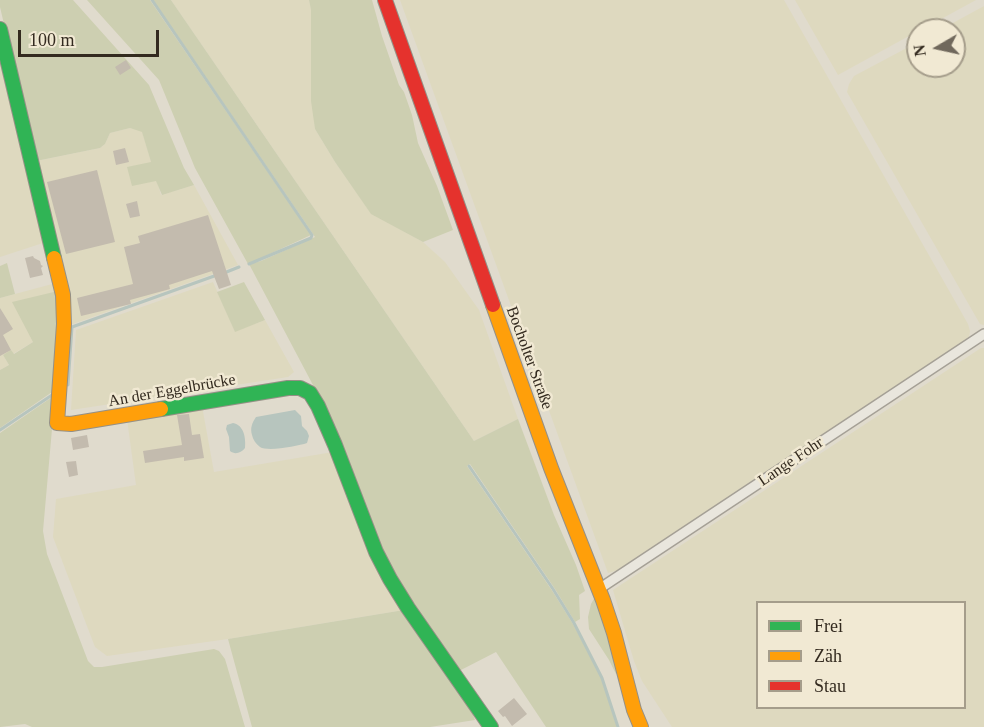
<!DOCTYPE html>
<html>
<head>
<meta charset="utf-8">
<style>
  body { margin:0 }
  #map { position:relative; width:984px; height:727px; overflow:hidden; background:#e0dbcd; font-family:Georgia,serif }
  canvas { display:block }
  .legend { position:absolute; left:756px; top:601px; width:210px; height:108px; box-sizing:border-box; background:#f1e9d3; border:2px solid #a59d8b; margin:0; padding:8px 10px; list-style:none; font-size:18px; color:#332a1f }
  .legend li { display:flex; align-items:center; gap:12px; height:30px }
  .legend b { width:30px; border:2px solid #a59d8b }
  .north { position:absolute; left:906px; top:18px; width:60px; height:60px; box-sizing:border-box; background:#f1e9d3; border:2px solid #a59d8b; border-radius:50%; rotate:261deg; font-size:16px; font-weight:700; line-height:24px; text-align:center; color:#332a1f }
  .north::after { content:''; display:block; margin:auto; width:21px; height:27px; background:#70685c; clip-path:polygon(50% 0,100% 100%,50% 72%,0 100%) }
  .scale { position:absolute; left:18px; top:30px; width:141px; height:27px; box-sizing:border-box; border:3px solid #332a1f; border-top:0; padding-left:8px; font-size:18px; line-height:21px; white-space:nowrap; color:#332a1f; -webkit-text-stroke:4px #f1e9d3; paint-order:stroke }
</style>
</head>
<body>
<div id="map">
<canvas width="984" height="727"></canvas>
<ul class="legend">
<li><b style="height:8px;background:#30b455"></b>Frei</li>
<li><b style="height:8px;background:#ff9f0a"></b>Zäh</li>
<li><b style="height:8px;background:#e5322d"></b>Stau</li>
</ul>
<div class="north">N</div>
<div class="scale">100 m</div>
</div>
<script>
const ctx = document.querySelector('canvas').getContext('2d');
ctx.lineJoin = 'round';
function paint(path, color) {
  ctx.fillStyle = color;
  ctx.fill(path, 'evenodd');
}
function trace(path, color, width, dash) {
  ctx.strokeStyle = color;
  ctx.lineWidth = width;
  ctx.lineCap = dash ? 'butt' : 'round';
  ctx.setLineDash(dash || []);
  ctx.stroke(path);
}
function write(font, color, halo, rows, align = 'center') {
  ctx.font = font + ' Georgia,serif';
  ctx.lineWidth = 5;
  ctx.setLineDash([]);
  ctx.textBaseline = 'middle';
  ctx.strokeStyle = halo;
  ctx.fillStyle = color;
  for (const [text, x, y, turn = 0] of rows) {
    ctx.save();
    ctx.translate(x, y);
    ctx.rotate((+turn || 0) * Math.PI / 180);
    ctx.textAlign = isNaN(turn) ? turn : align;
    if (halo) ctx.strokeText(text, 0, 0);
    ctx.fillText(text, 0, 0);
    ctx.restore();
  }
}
const farmland = new Path2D(`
  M171,0h138l2,9 4,120 20,33 36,51 52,29 22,20 34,48 39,109 -44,22z
  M400,0h384l184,324 2,7 -1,6 -8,7 -339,225 -14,4z
  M795,0h181l-55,30h-3v1l-80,44z
  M984,6v319l-4,-1 -133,-232 2,-8 5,-8 64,-34v24h36v-36h-14z
  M0,50l45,186 -2,7 -43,14z
  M130,128l12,3 19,64 33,-10 44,80 -168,60 1,-5 -4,-28 -31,-131 64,-13 5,-4 5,-11z
  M213,282l22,49 30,-11 29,52 -6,5 -217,33 5,-80z
  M56,283l2,8 -25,51 -20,12 -10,1 6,10 -9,5v-72z
  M981,348h3v379h-312l-30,-46 -8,-20 -21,-71zM758,602h206v106h-206z
  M202,406l12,66 119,-20 28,81 20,44 23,33 -176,29 -121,17 -12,-9 -42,-110 3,-38 80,-14 -9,-66z`);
const green = new Path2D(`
  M0,0h73l76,85 35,83 10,17 -32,10 -6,-14 -24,5 -5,-19 24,-5 -9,-30 -12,-4 -20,5 -5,11 -5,4 -64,13 -36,-154z
  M87,0h63l161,235 -63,29 -53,-96 -36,-88z
  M153,0h18l303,441 44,-22 36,96 22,50 9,26 -6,4 1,24 -5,3 -20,-33 -85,-125 -3,2 86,126 20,32 29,54 15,49h-71l-50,-75 -37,19 -47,-67 -29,-51 -51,-132 -83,-157 12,-3 54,-24z
  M309,0h63l10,36 17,49 5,7 8,23 6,28 19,43 16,44 -30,12 -52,-28 -36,-52 -20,-33 -4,-28v-91z
  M7,263l8,31 -15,4v-32z
  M244,282l21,38 -30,12 -18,-40z
  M58,291l-3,99 -55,38v-58l9,-5 -6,-10 8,-5 3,4 19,-12 -21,-40z
  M55,395l-12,136 4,23 41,107 6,6h8l112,-18 5,2 6,8 20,68h-213l-7,-3 -25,3v-294z
  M595,597l10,28 13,48 -2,1 -7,-14 -20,-31 -1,-12 3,-13z
  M404,610l65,94 6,16 -45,7h-178l-24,-88z`);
const water = new Path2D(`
  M295,410l6,6 1,10 5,5 2,5 -2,7c-9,3 -39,9 -47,4 -4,-3 -7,-7 -8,-12 -2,-7 0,-12 4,-18z
  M233,423c11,2 13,15 12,25 -4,5 -10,7 -15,3l-1,-14 -3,-8 1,-4z`);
const stream = new Path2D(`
  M152,0l160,235 -1,3 -62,26
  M224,273l15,-6
  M68,385l4,-58 145,-52
  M0,430l55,-37
  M469,466l84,123 21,34 28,55 16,49`);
const building = new Path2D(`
  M126,60l5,8 -11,7 -5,-8z
  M125,148l4,14 -13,3 -3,-14z
  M97,170l18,72 -49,12 -19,-72z
  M137,201l3,15 -10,2 -4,-14z
  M208,215l23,70 -12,4 -7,-18 -43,14 1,4 -40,11 1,4 -50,12 -4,-18 56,-14 -9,-37 16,-4 -2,-7z
  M33,256l1,2 6,3 1,4 2,1 -2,2 2,7 -13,3 -5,-20z
  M0,308l13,21 -10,6 8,15 -11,6z
  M189,414l3,21 8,-1 4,24 -20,3v-4l-39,6 -2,-12 39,-6 -5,-30z
  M87,435l2,12 -16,3 -2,-12z
  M76,461l2,14 -9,2 -3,-15z
  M514,698l13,16 -15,12 -7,-10 -2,1 -5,-6z`);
const street = new Path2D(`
  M599,589l385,-255`);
const fast = new Path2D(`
  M0,29l54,229
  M161,409l127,-21h12l10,5 8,13 17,39 41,107 14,27 18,29 83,119`);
const slow = new Path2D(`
  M54,258l9,37 1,29 -7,99 14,1 90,-15
  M493,305l58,163 52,132 11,33 20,77 7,17`);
const jam = new Path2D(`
  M385,0l108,305`);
const streetNames = [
  ["Bocholter Straße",529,358,70],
  ["An der Eggelbrücke",172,391,-10],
  ["Lange Fohr",791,462,-34]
];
paint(farmland, '#ded9bf');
paint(green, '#cdcfb1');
paint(water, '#b7c5be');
trace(stream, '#b7c5be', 3);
paint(building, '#c3bbae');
trace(street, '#a5a096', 12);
trace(fast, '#959086', 16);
trace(slow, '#959086', 16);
trace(jam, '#959086', 16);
trace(street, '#e9e6dd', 9);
trace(fast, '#30b455', 14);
trace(slow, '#ff9f0a', 14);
trace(jam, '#e5322d', 14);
write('16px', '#332a1f', '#f1e9d3', streetNames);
</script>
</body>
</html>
